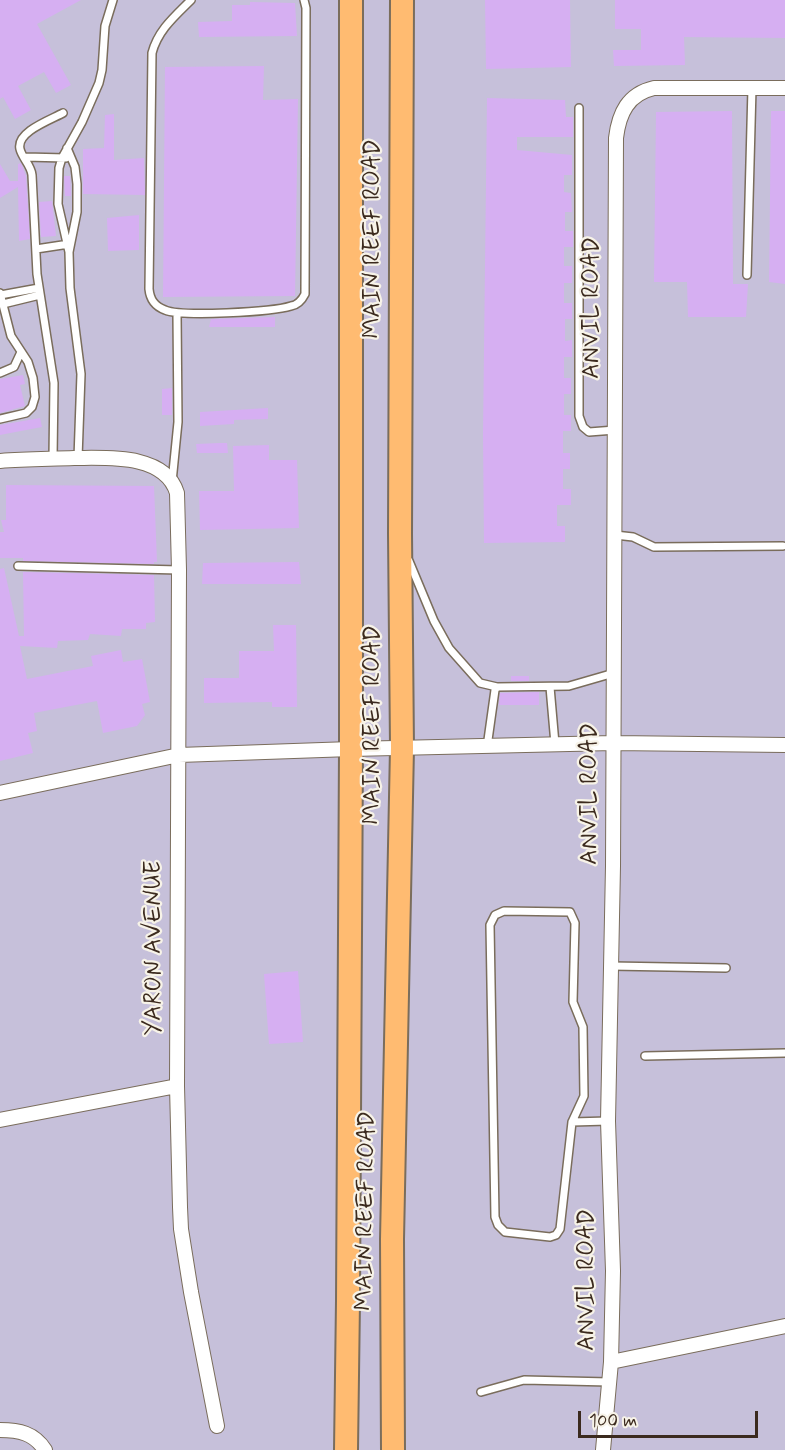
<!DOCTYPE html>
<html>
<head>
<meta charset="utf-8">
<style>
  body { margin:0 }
  #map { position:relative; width:785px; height:1450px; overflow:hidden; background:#eee9d0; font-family:Mynerve,sans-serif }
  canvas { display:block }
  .scale { position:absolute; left:578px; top:1411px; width:180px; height:27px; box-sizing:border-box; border:3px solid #3b2a1e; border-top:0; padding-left:8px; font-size:18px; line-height:21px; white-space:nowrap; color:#3b2a1e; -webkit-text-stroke:4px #f7f3e8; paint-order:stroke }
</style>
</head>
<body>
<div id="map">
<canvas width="785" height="1450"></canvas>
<div class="scale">100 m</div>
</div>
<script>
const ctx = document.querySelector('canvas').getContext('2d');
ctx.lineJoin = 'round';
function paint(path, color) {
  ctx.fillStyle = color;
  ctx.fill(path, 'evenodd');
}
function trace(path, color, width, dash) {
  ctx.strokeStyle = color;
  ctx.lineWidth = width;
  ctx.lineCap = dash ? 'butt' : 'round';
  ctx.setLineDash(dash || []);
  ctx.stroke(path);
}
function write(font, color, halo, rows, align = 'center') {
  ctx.font = font + ' Mynerve,sans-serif';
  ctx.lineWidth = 4.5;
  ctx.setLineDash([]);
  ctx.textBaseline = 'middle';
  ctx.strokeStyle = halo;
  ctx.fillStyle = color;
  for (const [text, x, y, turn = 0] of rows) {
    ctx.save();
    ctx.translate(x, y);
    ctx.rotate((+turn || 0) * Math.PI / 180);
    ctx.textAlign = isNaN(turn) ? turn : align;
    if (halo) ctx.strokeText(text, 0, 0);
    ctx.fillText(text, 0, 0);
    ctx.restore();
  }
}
const industrial = new Path2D(`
  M0,0h785v1450h-785z`);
const building = new Path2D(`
  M0,0h81l-44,24 34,61 -15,8 -12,-21 -26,14 13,24 -16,9 -12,-22 -3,2z
  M485,0h85l1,67 -85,2z
  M615,0h170v38l-101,-1 1,28 -71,1 -1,-16h28v-21h-26z
  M250,2l45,1 2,33 -98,1 -1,-15 34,-1v-16h18z
  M264,66l-1,34 35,-1 -3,197 -132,1 2,-230z
  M487,98l78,2 1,17h7v20h-56v13l55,5v20h-8v17l7,1 1,19h-7v19h8v16h-9v19h8v17h-8v20h8v16h-7v22l7,-1v17h-8v21h7v16h-7v21h7v16h-8v22h7v16h-7v20h8v16h-14v21h8v16l-81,1 -1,-109z
  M732,111l1,173h15l-2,33h-58l-1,-35h-33l2,-170z
  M771,111h14v173l-16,-2z
  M114,114v46l30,-2 1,37 -62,-1v-45l21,-1 1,-33z
  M21,163l5,13 4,63 -11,2 -1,-54 -18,11v-34l10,17h8v-17z
  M64,176h6l1,20h-6z
  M52,201l4,35 -15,1 -2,-35z
  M139,215v35l-31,1 -1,-33z
  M275,317v10h-66l2,-8z
  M23,375l2,9 -5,1 5,21 -25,7v-34z
  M172,388v27h-10v-26z
  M268,408v11l-34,1v4l-34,2v-14z
  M40,418l2,9 -42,8v-10z
  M220,443h7l1,10h-31l-1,-9z
  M269,445v15h28l2,68 -99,2 -1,-39h35l-1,-45z
  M6,485l148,1 3,76h-3v2l-131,-3v-3h-23v-26h4l-3,-12h5z
  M299,562l2,22h-99l1,-21z
  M4,568l15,68h5l-1,-64 131,3 1,47 -9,1v6h-24l-1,7 -31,-2 -2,6 -30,1 -1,7 -37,-2 7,33 66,-13 -2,-10 30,-6 2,12 19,-3 8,43 -8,2 3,11 -8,11 -34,7 -6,-32 -63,12 3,18 -9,2 5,20 -33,8v-192z
  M273,625h23l1,82h-25v-5l-68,1v-25h35v-27h35z
  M511,676h18v5h-18z
  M539,692v13h-40l1,-12z
  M298,971l5,71 -34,2 -5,-70z`);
const lane = new Path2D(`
  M191,0c-16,16 -33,30 -39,53l-3,236c1,10 5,17 16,21 16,7 107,2 126,-4 7,-1 11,-6 14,-12l1,-286 -2,-8
  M579,108v308l4,11 6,5 26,-2
  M67,148l8,19 2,17v28l-8,40 1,36 11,86 -3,84
  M25,157l41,1
  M36,249l33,-5
  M69,252l-11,-48 1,-36 3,-10 20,-36 17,-39 3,-13 3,-44 8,-26
  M747,275l5,-187
  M0,293l11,43 17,26 5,16 2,19 -3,10 -6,6 -26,6
  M0,295l39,-7
  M0,303l3,1 37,-9
  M0,373l14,-6 7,-15
  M53,458l1,-75 -17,-109 -5,-99c-1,-10 -10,-17 -12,-26 -4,-17 30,-29 43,-36
  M172,482l6,-60 -1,-108
  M615,535l18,2 21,10 129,-1
  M409,561l25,60 15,27 31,35 17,4
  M18,566l161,4
  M550,687l5,57
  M487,747l8,-57 2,-3 72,-1 45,-13
  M504,911l66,1 5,11 -2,79 10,25 1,69 -12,26 -12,107 -4,6 -6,2 -45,-5 -7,-7 -3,-8 -5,-292 5,-10z
  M611,966l115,2
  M645,1056l140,-3
  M572,1122l36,-1
  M481,1392l43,-12 85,2`);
const street = new Path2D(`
  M0,461c25,-2 50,-2 74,-3 32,0 91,-5 103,35l2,77 -2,516 3,121 1,22 10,63 26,134
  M0,793l179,-38 172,-6 262,-6 172,2
  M0,1120l177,-34
  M611,1362l174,-36
  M0,1430c19,0 34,3 45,20
  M603,1450l8,-88 2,-91 -5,-150 5,-255 3,-728c3,-25 12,-44 38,-50h131`);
const primary = new Path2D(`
  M346,1450l2,-149 3,-552v-749
  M393,1450l-1,-211 10,-491 -2,-215 2,-533`);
const streetNames = [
  ["MAIN REEF ROAD",374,239,-90],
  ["ANVIL ROAD",593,308,-90],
  ["MAIN REEF ROAD",374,725,-90],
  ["ANVIL ROAD",591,794,-90],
  ["YARON AVENUE",155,948,-90],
  ["MAIN REEF ROAD",367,1211,-89],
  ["ANVIL ROAD",588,1280,-90]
];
paint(industrial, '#c6c0da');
paint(building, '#d6aff2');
trace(lane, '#7a6d5c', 10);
trace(street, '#7a6d5c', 16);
trace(primary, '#7a6d5c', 26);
trace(lane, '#fff', 7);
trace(street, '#fff', 14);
trace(primary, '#ffbb71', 22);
write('24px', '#3b2a1e', '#f7f3e8', streetNames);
</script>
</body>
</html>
